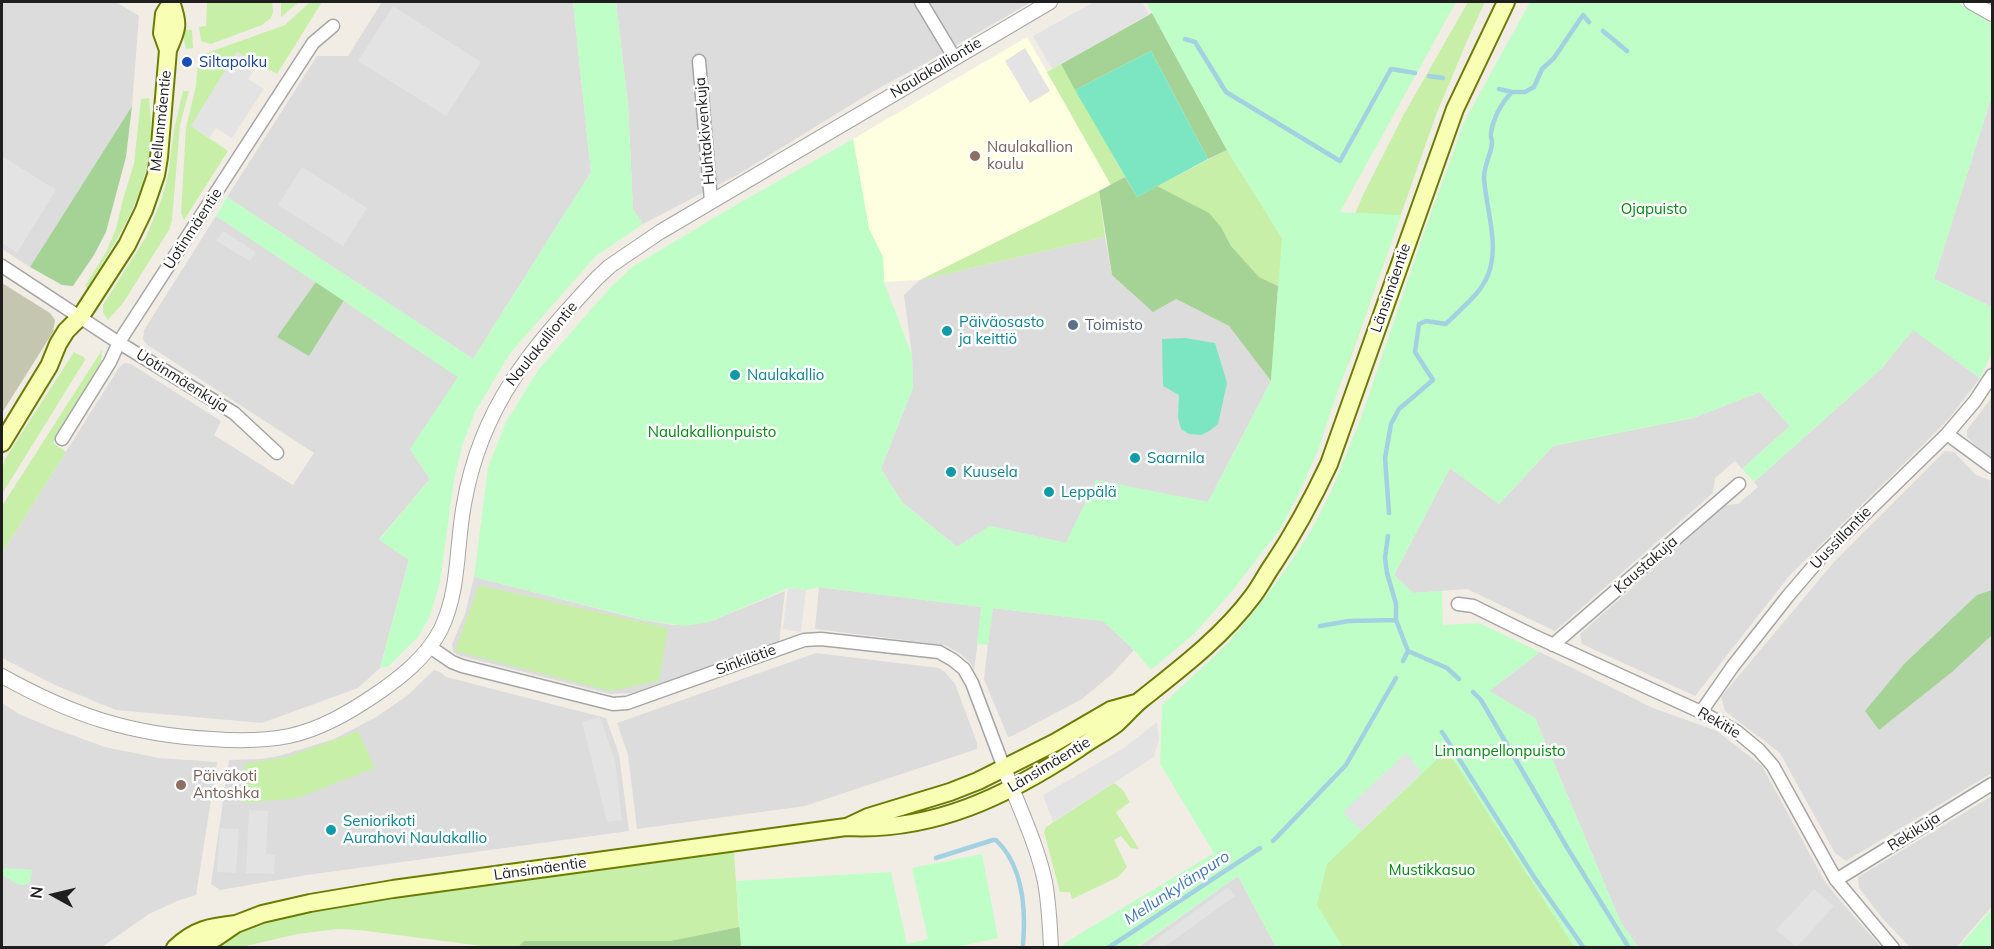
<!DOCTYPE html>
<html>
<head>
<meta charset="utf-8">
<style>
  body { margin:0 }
  #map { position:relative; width:1994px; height:949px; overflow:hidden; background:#f1ede5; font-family:Mulish,sans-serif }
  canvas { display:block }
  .frame { position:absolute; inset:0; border:3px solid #1f1f1f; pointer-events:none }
  .north { position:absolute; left:24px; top:865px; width:60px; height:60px; -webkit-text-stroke:4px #fff; paint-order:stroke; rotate:278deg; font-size:16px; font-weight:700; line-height:24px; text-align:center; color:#1f1f1f }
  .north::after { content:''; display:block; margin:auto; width:21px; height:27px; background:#1f1f1f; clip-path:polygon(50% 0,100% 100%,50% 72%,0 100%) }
</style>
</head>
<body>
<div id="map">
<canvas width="1994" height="949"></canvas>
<div class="frame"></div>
<div class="north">N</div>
</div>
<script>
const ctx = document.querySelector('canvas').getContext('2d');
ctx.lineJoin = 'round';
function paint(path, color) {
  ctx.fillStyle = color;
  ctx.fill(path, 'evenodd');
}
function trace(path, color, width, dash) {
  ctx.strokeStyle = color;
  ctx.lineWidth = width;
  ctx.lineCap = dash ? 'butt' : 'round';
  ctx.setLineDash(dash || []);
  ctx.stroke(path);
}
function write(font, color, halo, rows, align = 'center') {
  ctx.font = font + ' Mulish,sans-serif';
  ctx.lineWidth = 5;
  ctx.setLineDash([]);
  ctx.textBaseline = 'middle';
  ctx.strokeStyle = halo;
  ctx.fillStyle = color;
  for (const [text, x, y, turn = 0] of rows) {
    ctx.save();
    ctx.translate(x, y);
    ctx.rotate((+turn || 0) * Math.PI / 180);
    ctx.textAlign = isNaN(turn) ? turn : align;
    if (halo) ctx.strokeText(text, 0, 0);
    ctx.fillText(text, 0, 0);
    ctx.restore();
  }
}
const residential = new Path2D(`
  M2,2h114l23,14 -7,90 -102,161 -28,-18z
  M382,2h191l18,170 -118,187 -246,-162 90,-141h31z
  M616,2h415l-109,63 -50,27 -135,83 -94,49 -10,-15 -5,-104z
  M1992,95v212l-58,-28z
  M216,216l243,161 -49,72 20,30 -51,60 30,20 -29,109 -22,20 -96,35 -146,-13 -61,-25 -53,-27v-105l118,-187 5,-3 6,1 90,57 -7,14 79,50 21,-32 -168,-109 -3,-5 1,-9z
  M1105,237l7,38 64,24 53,27 42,55 -63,121 -112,-21 -30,62 -76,-17 -33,21 -55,-45 -21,-33 32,-82 -1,-32 -8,-60 16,-15z
  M1913,329l67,49 -29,38 -23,24 -138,135 -95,121 -113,-52 -2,-10 146,-129 12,-1 20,-17 -4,-5 127,-113z
  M1760,392l30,34 -48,43 -7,-8 -20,17 -2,15 -158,138 -88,-42 -54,4 -19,-18 56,-107 49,36 54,-58 140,-28z
  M1992,397v64l-25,-24v-7z
  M1945,451l9,1 22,23 16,6v292l-146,88 -11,-8 -55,-100 -55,-42 -4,-14 113,-135z
  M474,577l169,43 30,5 36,-3 76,-31 -6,52 -147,50 -22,1 -153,-39 -4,-4 -1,-7 13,-30z
  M819,587l163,20 -8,64 -2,-6 -11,-11 -16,-9 -130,-16z
  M992,608l111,13 31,29 -23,25 -29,24 -68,36 -6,2 -24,-58z
  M1540,652l113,56 64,23 45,35 62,114 14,18 43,49h-243l-17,-24 -86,-205 -46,-27z
  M816,653l123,15 6,4 10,12 22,59v6l-172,57 -168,23 -9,-74 -11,-32z
  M434,670l6,2 6,5 160,41 13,36 10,77 -322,44 -87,15 -9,-6 18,-124 32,-1 18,-3 55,-17 42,-22 32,-22z
  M2,703l17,11 31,13 55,20 54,11 58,4 -21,133 -19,6 -28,13 -47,33 -100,1z
  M1992,796v110l-35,41h-47l-27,-28 -24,-31 -1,-11z
  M1238,876l38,71 -139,1z`);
const education = new Path2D(`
  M1027,37l84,148 -191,95 -36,2 -1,-25 -14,-28 -16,-90z`);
const construction = new Path2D(`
  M2,283l48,30 5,7 -2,12 -51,81z`);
const grass = new Path2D(`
  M207,2h65l1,10 -2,6 -9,7 -51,19 -10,-3 -2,-14 7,-1z
  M281,2h18l-18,15z
  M310,2h12l-45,72 -40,-22 -46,74 37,25 -44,69 -3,-7 5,-85 10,-42 2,-23 9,-10 78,-28z
  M1468,2h17l-18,39 -31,74 -88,250 -15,-100 30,-70 41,-81z
  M182,29l10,1 1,18 -7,1z
  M1061,64l64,113 -14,8 -64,-113z
  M183,91h6l-9,34 -8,95 -3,10 -46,73 -15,17 -5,-7v-8l43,-68 16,-39 6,-23 6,-45z
  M149,98c1,11 2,22 2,33 -1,60 -33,108 -64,157l-2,-2 21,-34 10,-23 7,-30 11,-35 7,-65z
  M1227,150l55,88 21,28 -32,115 7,-95 -19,-9 -28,-31 -10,-19 -64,-41z
  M1099,191l6,46 -185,43z
  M102,350l-1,12 -48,81 13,9 -64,101v-47z
  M74,352l10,5 1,3 -83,134v-24l3,-11z
  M479,585l189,43 -9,53 -49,10 -155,-40z
  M1437,727l155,220h-279l-27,-81 40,-2 101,-96z
  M358,731l17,37 -77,30 -54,5v-39l43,-7z
  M1114,783l8,6 8,13 -14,10 23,37 -8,-1 -10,-12 -7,4 13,27 -9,10 -46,22 -2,-7h-10l-16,-60 2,-5z
  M734,852l5,75 -69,14h-146l-5,6 -22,1 -138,-18 -21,-1 -41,5 -55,13 -33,1c33,-19 69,-29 105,-38z`);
const forest = new Path2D(`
  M1152,13l75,137 -19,9 -57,-108 -76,39 -14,-26z
  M132,106l-6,51 -20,75 -12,23 -21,31 -11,-1 -32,-18z
  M1125,177l12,20 20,-11 52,27 12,14 10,19 28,31 19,9 -7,95 -42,-55 -53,-27 -23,13 -41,-37 -13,-84z
  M316,282l28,18 -35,56 -32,-19z
  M1992,590v45l-40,37 -73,58 -14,-19 39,-47 73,-69z
  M739,927l32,16 25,4h-278l6,-6h146z`);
const park = new Path2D(`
  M573,2h43l12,103 5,104 10,15 -47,32 -85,96 -36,60 -13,34 -8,34 -14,102 -10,34 -12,21 -29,29 -9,2 29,-108 -30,-20 51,-61 -20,-30 48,-72 -242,-161 11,-19 246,162 118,-187z
  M1146,2h310l-116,210 61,3 -70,196 -12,37 -21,47 -18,34 -47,61 -39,44 -43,36 -17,-20 -31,-29 -110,-13 -5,37 -11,-1 4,-37 -162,-20 -13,3 -18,-2 -79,34 -24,4 -41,-6 -170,-43 14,-110 18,-45 33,-53 70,-80 23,-22 102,-61 119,-67 16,90 14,28 1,25 28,73 1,32 -32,82 21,33 55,45 33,-21 76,17 30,-63 112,22 63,-121 11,-143 -55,-88z
  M1530,2h427l35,22v71l-58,184 58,28v46l-12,25 -67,-48 -32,39 -127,113 -12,-13 48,-43 -30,-34 -67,26 -140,28 -54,58 -49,-36 -56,107 19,18 29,-2 1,34 36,-2 61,29 -51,39 46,27 86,205 17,24h-64l-127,-197 -120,114 -10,41 26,42h-67l-38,-71 -101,71 -74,1v-4l151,-91 -54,-89 2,-59 65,-61 29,-35 28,-37 25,-38 21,-40 31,-76 66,-194 38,-104z
  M982,854l16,84 -46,10 -211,-1 -5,-66 155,-9 16,72 21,-5 -16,-71z
  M6,868l26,2 -2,13c-12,6 -16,-3 -27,-7v-6z
  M1992,909v38h-33z`);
const pitch = new Path2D(`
  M1151,51l57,108 -71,38 -62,-107z
  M1185,338l30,5 12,40 -9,41 -10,8 -7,3 -12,-1 -8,-5 -3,-12 1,-22 -16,-9 -1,-47z`);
const parking = new Path2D(`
  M1094,2h48l7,13 -97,54 -19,-33z
  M393,6l88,56 -35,54 -88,-55z
  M1025,48l25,43 -20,12 -25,-42z
  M237,52l21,12 -10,15 16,10 -32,49 -16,-10 -7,10 -18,-12z
  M2,156l54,34 -39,63 -15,-10z
  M302,167l65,41 -24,38 -65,-41z
  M223,231l33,21 -6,9 -34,-20z
  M788,588l18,2 -5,42 -18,-3z
  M600,717l15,43 7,60 -15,2 -25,-100z
  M1157,722l2,17 -5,18 -101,65 -10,-27 81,-47z
  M1406,753l16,20 -61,58 -18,-19z
  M249,810l19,1 -2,43 9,1 -1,19 -28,-1z
  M220,828l19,1 -3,44 -19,-1z
  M1228,887l7,9 -71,51h-18z
  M1814,889l20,17 -37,41 -21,-17z`);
const stream = new Path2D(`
  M1603,31l24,20
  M1185,39l10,3 31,50 114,69 51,-92 24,4
  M1429,76l14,2
  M1499,89l13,3
  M1389,513l-4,-55 6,-34 8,-15 34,-29 -18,-28 4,-28 7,-3 20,3c15,-16 34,-29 42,-49 12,-30 -2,-66 -4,-97 0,-14 8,-25 8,-36 0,-7 -2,-2 -1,-9 2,-15 11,-31 21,-41h13l9,-5 8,-18 12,-11 29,-43 6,7
  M1388,536l-3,22 2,15 9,31v16l12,31 -5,10
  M1320,626l29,-5 47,-1
  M1408,651l39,17 12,11
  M1473,692l8,8 87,149 61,99
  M1442,732l92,145 50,71
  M1273,841l73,-76 50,-87
  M936,858l57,-18h3c27,26 30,69 27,104
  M1108,948l152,-100`);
const minor = new Path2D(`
  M921,2l33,55
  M699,61l12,140
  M2,266l111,73 121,74 43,40
  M1947,434l45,33
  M62,439l48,-77 9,-20 194,-299 20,-17
  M1458,604l15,2 59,29 169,77 35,19 23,19 14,16 63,114 57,68
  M1553,645l186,-161
  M430,647l22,15 10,4 151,38 14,-1 177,-63 17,-1 118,13 14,8 11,9 8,14 32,85
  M1701,712l32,-46 55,-70 35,-41 124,-121 28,-33 17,-26
  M1836,880l156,-96`);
const tertiary = new Path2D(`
  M1971,2l21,12
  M2,676c70,39 129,59 210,63 25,2 52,2 77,-3 32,-7 59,-23 86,-41 25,-17 52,-38 66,-66 19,-40 15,-83 23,-125 17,-98 67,-155 133,-226l13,-12 50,-34 390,-230
  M1004,768c14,37 33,76 41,114 4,22 5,44 6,66`);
const secondary = new Path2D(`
  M168,50c10,-22 11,-26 3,-48
  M2,443l47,-77 9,-22 8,-13 15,-15 46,-71 17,-35 12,-35 3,-18 9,-107 -6,-17 2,-19 7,-11
  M849,826l19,-9 82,-25 28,-11 78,-39 55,-32 25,-7
  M175,948c20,-19 35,-21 61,-24
  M197,948l20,-11 19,-13 26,-10 48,-11 83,-14 453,-62c87,5 161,-31 232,-78 12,-9 26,-16 38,-25 9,-8 17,-18 26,-25 39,-31 80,-62 110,-102 8,-10 14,-23 22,-34 22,-33 38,-63 55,-99l126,-355 51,-107`);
const markers = [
  [187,62,6,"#1a4fb4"],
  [975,156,6,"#8d6e63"],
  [1073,325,6,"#5c6f8a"],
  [947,331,6,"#0f9aa8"],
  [735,375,6,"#0f9aa8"],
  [1135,458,6,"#0f9aa8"],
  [951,472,6,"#0f9aa8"],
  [1049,492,6,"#0f9aa8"],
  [181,785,6,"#8d6e63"],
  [331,830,6,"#0f9aa8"]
];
const transitNames = [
  ["Siltapolku",199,62]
];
const streetNames = [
  ["Naulakalliontie",936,68,-31],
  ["Mellunmäentie",161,121,-84],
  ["Huhtakivenkuja",705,131,-95],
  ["Uotinmäentie",193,229,-57],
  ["Länsimäentie",1391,288,-71],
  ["Naulakalliontie",542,344,-51],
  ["Uotinmäenkuja",182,381,32],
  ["Uussillantie",1841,538,-46],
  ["Kaustakuja",1646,565,-41],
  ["Sinkilätie",746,660,-20],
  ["Rekitie",1719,723,30],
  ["Länsimäentie",1049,765,-31],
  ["Rekikuja",1914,832,-32],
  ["Länsimäentie",540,869,-8]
];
const educationNames = [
  ["Naulakallion",987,147],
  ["koulu",987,164],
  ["Päiväkoti",193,776],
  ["Antoshka",193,793]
];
const parkNames = [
  ["Ojapuisto",1654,209],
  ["Naulakallionpuisto",712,432],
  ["Linnanpellonpuisto",1500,751],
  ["Mustikkasuo",1432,870]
];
const cultureNames = [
  ["Päiväosasto",959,322],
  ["ja keittiö",959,339],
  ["Naulakallio",747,375],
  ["Saarnila",1147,458],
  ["Kuusela",963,472],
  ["Leppälä",1061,492],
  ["Seniorikoti",343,821],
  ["Aurahovi Naulakallio",343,838]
];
const serviceNames = [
  ["Toimisto",1085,325]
];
const waterNames = [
  ["Mellunkylänpuro",1177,888,-33]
];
paint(residential, '#dddcdc');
paint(education, '#feffe0');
paint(construction, '#c5c6af');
paint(grass, '#c7efa7');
paint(forest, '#a5d396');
paint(park, '#bffec7');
paint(pitch, '#7ce6c2');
paint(parking, '#e3e3e3');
trace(stream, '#a2d1e2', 4.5);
trace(minor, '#a6a6a6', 15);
trace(tertiary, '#a6a6a6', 16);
trace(secondary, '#6a7d00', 20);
trace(minor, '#fff', 12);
trace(tertiary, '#fff', 14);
trace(secondary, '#f8ffb5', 16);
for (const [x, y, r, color] of markers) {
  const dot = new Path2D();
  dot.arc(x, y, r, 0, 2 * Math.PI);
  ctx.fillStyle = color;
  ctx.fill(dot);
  trace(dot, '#fff', 2);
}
write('15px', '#164399', '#fff', transitNames, 'left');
write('15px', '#1f1f1f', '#fff', streetNames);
write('15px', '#785e54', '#fff', educationNames, 'left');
write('15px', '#028813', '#fff', parkNames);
write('15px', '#0d838f', '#fff', cultureNames, 'left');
write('15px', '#4e5e75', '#fff', serviceNames, 'left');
write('italic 16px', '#4378b7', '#fff', waterNames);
</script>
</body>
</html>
